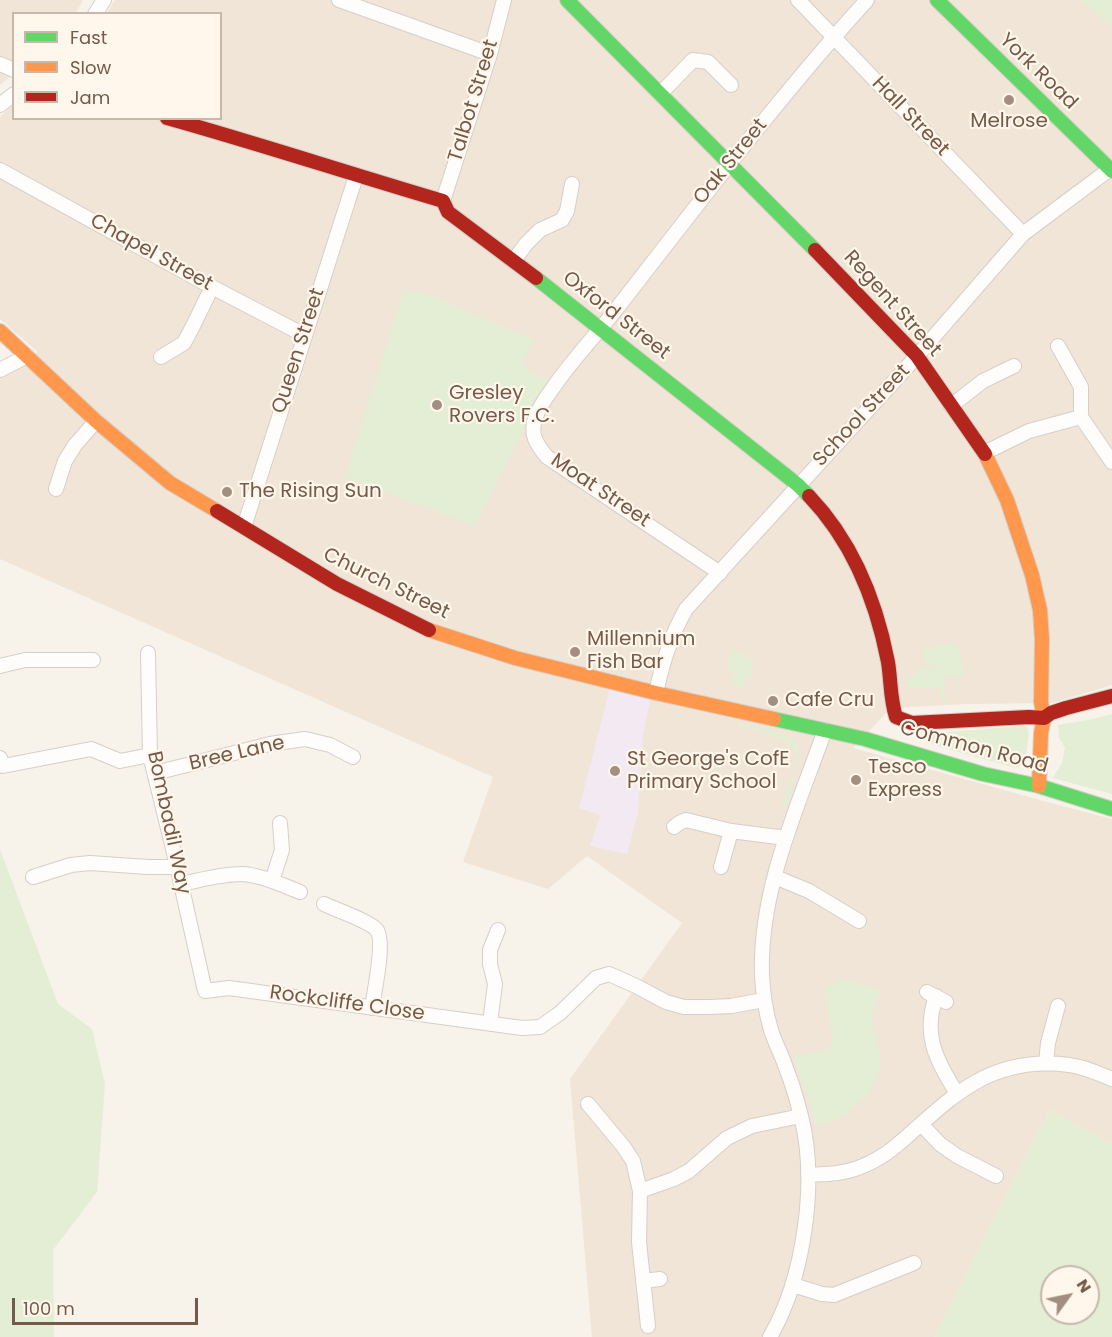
<!DOCTYPE html>
<html>
<head>
<meta charset="utf-8">
<style>
  body { margin:0 }
  #map { position:relative; width:1112px; height:1337px; overflow:hidden; background:#f7f2ea; font-family:Poppins,sans-serif }
  canvas { display:block }
  .legend { position:absolute; left:12px; top:12px; width:210px; height:108px; box-sizing:border-box; background:#fff7eb; border:2px solid #c8b8ab; margin:0; padding:8px 10px; list-style:none; font-size:18px; color:#755a4a }
  .legend li { display:flex; align-items:center; gap:12px; height:30px }
  .legend b { width:30px; border:2px solid #c8b8ab }
  .north { position:absolute; left:1040px; top:1265px; width:60px; height:60px; box-sizing:border-box; background:#fff7eb; border:2px solid #c8b8ab; border-radius:50%; rotate:57deg; font-size:16px; font-weight:700; line-height:24px; text-align:center; color:#755a4a }
  .north::after { content:''; display:block; margin:auto; width:21px; height:27px; background:#a28f82; clip-path:polygon(50% 0,100% 100%,50% 72%,0 100%) }
  .scale { position:absolute; left:12px; top:1298px; width:186px; height:27px; box-sizing:border-box; border:3px solid #755a4a; border-top:0; padding-left:8px; font-size:18px; line-height:21px; white-space:nowrap; color:#755a4a; -webkit-text-stroke:4px #fff7eb; paint-order:stroke }
</style>
</head>
<body>
<div id="map">
<canvas width="1112" height="1337"></canvas>
<ul class="legend">
<li><b style="height:8px;background:#63d668"></b>Fast</li>
<li><b style="height:8px;background:#ff974d"></b>Slow</li>
<li><b style="height:8px;background:#b3261e"></b>Jam</li>
</ul>
<div class="north">N</div>
<div class="scale">100 m</div>
</div>
<script>
const ctx = document.querySelector('canvas').getContext('2d');
ctx.lineJoin = 'round';
function paint(path, color) {
  ctx.fillStyle = color;
  ctx.fill(path, 'evenodd');
}
function trace(path, color, width, dash) {
  ctx.strokeStyle = color;
  ctx.lineWidth = width;
  ctx.lineCap = dash ? 'butt' : 'round';
  ctx.setLineDash(dash || []);
  ctx.stroke(path);
}
function write(font, color, halo, rows, align = 'center') {
  ctx.font = font + ' Poppins,sans-serif';
  ctx.lineWidth = 4.5;
  ctx.setLineDash([]);
  ctx.textBaseline = 'middle';
  ctx.strokeStyle = halo;
  ctx.fillStyle = color;
  for (const [text, x, y, turn = 0] of rows) {
    ctx.save();
    ctx.translate(x, y);
    ctx.rotate((+turn || 0) * Math.PI / 180);
    ctx.textAlign = isNaN(turn) ? turn : align;
    if (halo) ctx.strokeText(text, 0, 0);
    ctx.fillText(text, 0, 0);
    ctx.restore();
  }
}
const residential = new Path2D(`
  M0,0h83l-7,13 -62,1 -1,60 -13,11z
  M115,0h997v685l-60,18 -86,1 -58,3 -19,3 -36,38 194,54 65,17v325l-62,-34 -116,227h-342l-22,-258 112,-156 -95,-67 -39,33 -85,-27 30,-85 -493,-218v-181l38,-26 -38,-33v-202l13,-12 1,13h206v-104l-113,-1z`);
const education = new Path2D(`
  M610,688l41,9 -8,37 -5,79 -11,41 -37,-8 10,-31 -21,-7z`);
const green = new Path2D(`
  M1078,0h34v26z
  M404,290l19,2 112,48 -5,4 -8,22 26,15 -73,145 -130,-49z
  M958,642l6,32 -6,1 2,15 -2,1 -2,-15 -13,1 3,25h-4l-1,-15 -33,2 -1,-12 8,-1v-6l25,-4 -1,-11 -1,9 -11,2 -5,-17z
  M731,649l22,11 -2,20 -7,-1 -1,9 -10,-2 1,-13 -6,-1z
  M1112,714v80l-59,-16 9,-15 3,-15 -6,-10 -1,-13 36,-6z
  M738,722l47,12 8,5 5,7 1,13 -13,48 -5,-2c3,-11 18,-39 16,-49 -2,-17 -45,-26 -60,-31z
  M1023,726l4,1 2,6 -4,29 -6,5 -3,1 -82,-23 -4,-4 1,-5 2,-3z
  M0,849l58,155 34,25 13,55 -8,108 -44,58 1,87h-54z
  M839,980h11l31,10c-3,9 -8,18 -9,27 -1,7 3,15 5,22 7,30 3,46 -21,66 -12,11 -25,19 -41,20l-6,-25 -16,-44 34,-6 3,-2 3,-7 -9,-53z
  M1050,1110l62,34v193h-178zM1052,1277h36v36h-36z`);
const street = new Path2D(`
  M339,0l151,54
  M798,0l225,234
  M95,14l9,-14
  M0,64l14,6
  M660,94l33,-34 15,2 23,23
  M0,105l14,-11
  M0,170l212,117 92,48
  M443,201l47,-147 14,-54
  M514,260l12,-16 14,-14 22,-10 5,-9 5,-27
  M1058,346l23,41v30l31,45
  M161,357l23,-14 9,-17 19,-39
  M0,370l27,-14
  M951,406l32,-25 31,-15
  M984,453l45,-22 52,-14
  M56,489l9,-28 10,-16 21,-24
  M244,527l112,-351
  M720,573l-173,-116c-11,-13 -18,-24 -11,-41 4,-11 12,-21 19,-31 19,-27 42,-51 63,-78 81,-104 160,-209 249,-307
  M148,653l2,102 25,102 30,134 24,-3 293,40 18,-1 20,-14 36,-35 13,-4 27,12 30,16 18,5h26l21,-1 33,-6
  M0,666l25,-6h68
  M656,693c6,-29 15,-58 30,-84l231,-253 106,-122 87,-65
  M0,758l3,8 88,-17 29,12 30,-6
  M155,773l115,-29 35,-5 25,6 23,12
  M674,827l5,-4 7,-3 45,11 55,7
  M721,867l10,-36
  M33,877l38,-12 19,-2 58,4h29
  M775,877l34,14 50,30
  M272,881l10,-31 -2,-27
  M181,884c20,-4 40,-10 61,-10 19,1 40,11 58,18
  M324,904c12,6 43,16 52,25 10,10 -2,63 -4,79
  M927,992l19,10
  M936,996c-14,41 1,64 21,98
  M490,1023l5,-39 -5,-20v-14l8,-20
  M1046,1063l2,-20 10,-37
  M588,1104l35,42 10,15 7,30 -1,51 9,84
  M921,1124l19,20 17,12 39,20
  M808,1175c17,-1 34,-1 50,-7 29,-11 41,-25 63,-44 17,-15 35,-31 55,-42 28,-16 61,-21 93,-17 15,2 29,8 43,14
  M640,1191l34,-12 15,-8 38,-33 25,-12 49,-10
  M643,1281l17,-2
  M793,1285l29,9 12,1 80,-32
  M770,1337c34,-59 48,-155 31,-221 -4,-16 -9,-33 -15,-48 -4,-13 -11,-25 -15,-38 -5,-17 -8,-36 -9,-54 -3,-86 35,-167 63,-246`);
const fast = new Path2D(`
  M567,0l248,250
  M937,0l175,171
  M536,278l262,207 11,11
  M774,719l91,20 118,35 56,12 73,23`);
const slow = new Path2D(`
  M0,331l96,90 74,62 47,28
  M985,454l22,46 25,75 8,35 2,29 -1,63 3,16 -3,15 -2,53
  M429,630l86,28 141,35 118,26`);
const jam = new Path2D(`
  M167,118c93,26 184,56 276,83l5,11 88,66
  M815,250l102,106 68,98
  M809,496c44,46 67,104 79,166 3,18 2,37 8,55l16,6 117,-6 15,1 7,-5 15,-5 46,-12
  M217,511l120,73 92,46`);
const markers = [
  [1009,100,6,"#a28f82"],
  [437,405,6,"#a28f82"],
  [227,492,6,"#a28f82"],
  [575,652,6,"#a28f82"],
  [773,701,6,"#a28f82"],
  [615,771,6,"#a28f82"],
  [856,780,6,"#a28f82"]
];
const streetNames = [
  ["York Road",1038,72,44],
  ["Talbot Street",474,101,-73],
  ["Hall Street",910,117,46],
  ["Oak Street",731,162,-51],
  ["Chapel Street",151,253,29],
  ["Regent Street",892,304,48],
  ["Oxford Street",616,316,38],
  ["Queen Street",299,351,-72],
  ["School Street",862,416,-47],
  ["Moat Street",600,491,34],
  ["Church Street",386,584,26],
  ["Common Road",974,748,15],
  ["Bree Lane",237,754,-13],
  ["Bombadil Way",168,823,78],
  ["Rockcliffe Close",347,1004,8]
];
const poiNames = [
  ["Melrose",1009,122,"center"],
  ["Gresley",449,394],
  ["Rovers F.C.",449,417],
  ["The Rising Sun",239,492],
  ["Millennium",587,640],
  ["Fish Bar",587,663],
  ["Cafe Cru",785,701],
  ["St George's CofE",627,760],
  ["Primary School",627,783],
  ["Tesco",868,768],
  ["Express",868,791]
];
paint(residential, '#f0e5d7');
paint(education, '#f3e9f2');
paint(green, '#e3eed5');
trace(street, '#d6cfc8', 16);
trace(fast, '#d6cec6', 16);
trace(slow, '#d6cec6', 16);
trace(jam, '#d6cec6', 16);
trace(street, '#fefdfc', 14);
trace(fast, '#63d668', 14);
trace(slow, '#ff974d', 14);
trace(jam, '#b3261e', 14);
for (const [x, y, r, color] of markers) {
  const dot = new Path2D();
  dot.arc(x, y, r, 0, 2 * Math.PI);
  ctx.fillStyle = color;
  ctx.fill(dot);
  trace(dot, '#fff7eb', 2);
}
write('20px', '#755a4a', '#fff7eb', streetNames);
write('20px', '#755a4a', '#fff7eb', poiNames, 'left');
</script>
</body>
</html>
